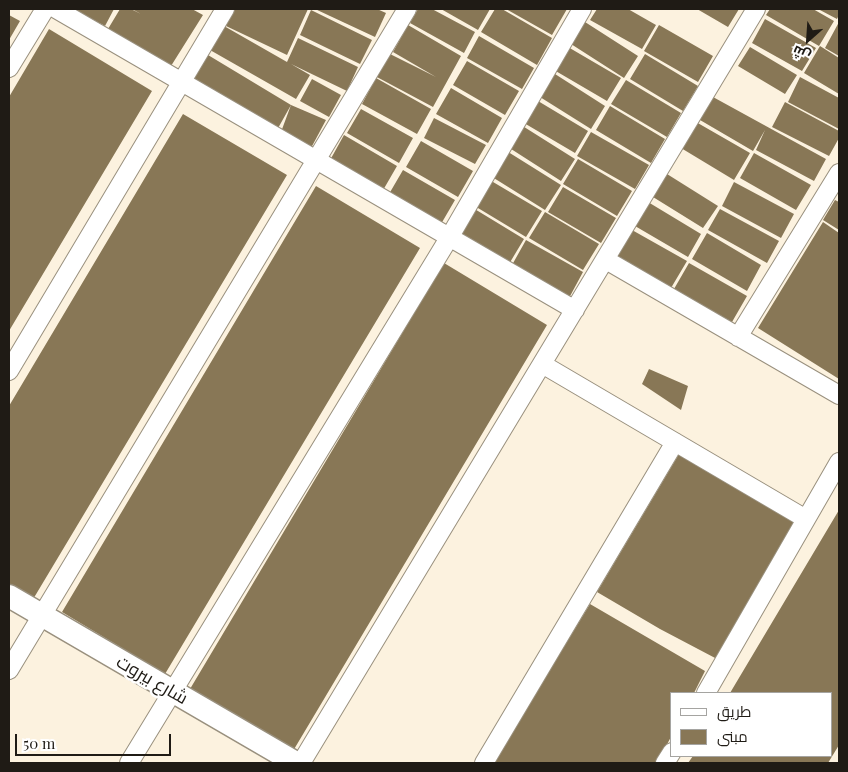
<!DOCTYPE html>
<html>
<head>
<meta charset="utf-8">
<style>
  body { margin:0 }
  #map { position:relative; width:848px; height:772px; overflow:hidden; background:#fcf2df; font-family:"Playfair Display",Cairo,serif }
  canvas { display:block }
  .frame { position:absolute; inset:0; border:10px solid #1f1b15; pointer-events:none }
  .legend { position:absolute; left:670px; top:692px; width:162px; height:65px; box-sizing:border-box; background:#fff; border:1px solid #a5a4a1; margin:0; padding:6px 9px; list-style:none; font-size:15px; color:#1f1b15 }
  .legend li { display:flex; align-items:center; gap:10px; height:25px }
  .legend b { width:25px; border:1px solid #a5a4a1 }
  .north { position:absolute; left:783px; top:15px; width:50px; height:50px; -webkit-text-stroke:4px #fff; paint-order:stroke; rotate:206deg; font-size:14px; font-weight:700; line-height:20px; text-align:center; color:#1f1b15 }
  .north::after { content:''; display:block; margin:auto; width:18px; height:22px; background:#1f1b15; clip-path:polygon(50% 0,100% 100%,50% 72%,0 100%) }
  .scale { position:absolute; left:15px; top:734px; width:156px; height:22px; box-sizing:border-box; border:2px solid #1f1b15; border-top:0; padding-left:6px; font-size:15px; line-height:18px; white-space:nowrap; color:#1f1b15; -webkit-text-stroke:4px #fff; paint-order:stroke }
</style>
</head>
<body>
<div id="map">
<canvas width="848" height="772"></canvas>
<div class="frame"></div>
<ul class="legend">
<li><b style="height:6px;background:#fff"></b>طريق</li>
<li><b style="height:14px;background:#887756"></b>مبنى</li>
</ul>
<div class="north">ش</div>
<div class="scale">50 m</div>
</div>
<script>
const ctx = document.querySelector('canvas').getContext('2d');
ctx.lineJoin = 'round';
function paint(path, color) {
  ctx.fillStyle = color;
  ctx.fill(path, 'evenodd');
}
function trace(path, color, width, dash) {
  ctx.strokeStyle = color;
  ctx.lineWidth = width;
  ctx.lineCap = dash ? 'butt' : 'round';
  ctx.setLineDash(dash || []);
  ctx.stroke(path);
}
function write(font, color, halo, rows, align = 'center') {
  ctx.font = font + ' "Playfair Display",Cairo,serif';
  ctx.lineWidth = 5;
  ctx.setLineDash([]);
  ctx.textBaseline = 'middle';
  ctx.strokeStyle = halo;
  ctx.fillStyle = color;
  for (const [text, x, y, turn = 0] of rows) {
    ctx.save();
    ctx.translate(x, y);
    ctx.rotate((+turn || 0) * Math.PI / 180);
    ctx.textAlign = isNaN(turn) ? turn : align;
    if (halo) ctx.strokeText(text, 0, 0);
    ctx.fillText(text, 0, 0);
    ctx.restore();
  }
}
const building = new Path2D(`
  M73,9h41l-9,17z
  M120,9h11l10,5 -9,-5h60l11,6 -32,51 -63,-37z
  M235,9h73l-21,46 -61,-29z
  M315,9h62l9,4 -11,24z
  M418,9h14l43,23 -11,21 -54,-30z
  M441,9h49l-12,21z
  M495,9h7l50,29 -15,27 -56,-33z
  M506,9h61l-15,26z
  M597,9h31l28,16 -14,24 -52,-29z
  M697,9h42l-11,18z
  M770,9h43l21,12 -15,25 -53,-31z
  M818,9h21v6l-2,4z
  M311,10l61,30 -12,24 -60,-29z
  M9,15l11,6 -11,19z
  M765,19l51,29 -14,23 -50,-28z
  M585,22l53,34 -14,22 -53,-34z
  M839,22v34l-14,-8z
  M408,25l53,31 -28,51 -58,-31 13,-23 48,24 -43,-25z
  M659,25l54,31 -15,26 -54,-31z
  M224,26l63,36 11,-24 60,29 -11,24 -56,-27 19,11 -14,24 -86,-49z
  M49,29l103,62 -143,240v-234z
  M479,36l55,32 -12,21 -55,-31z
  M820,46l19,12v36l-35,-21z
  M568,47l53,31 -14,23 -53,-31z
  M750,47l47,28 -12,19 -47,-28z
  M645,54l53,32 -15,25 -53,-32z
  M208,55l83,50 35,15 -15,28 -30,-16 10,-27 -14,25 -84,-50z
  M467,61l52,30 -14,24 -52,-30z
  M555,74l50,32 -14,23 -51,-32z
  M800,77l39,21v31l-51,-27z
  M376,78l55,31 -14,25 -55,-30z
  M312,79l29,16 -12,22 -29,-16z
  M626,80l55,33 -14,24 -56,-33z
  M451,88l51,30 -14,25 -52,-29z
  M713,97l113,62 -12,22 -58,-31 9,-20 -12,21 -53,-31z
  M538,101l50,30 -13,22 -51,-30z
  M785,102l54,29v7l-10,18 -57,-29z
  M610,106l55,33 -14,24 -55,-33z
  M361,109l52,29 -14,25 -52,-30z
  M183,114l104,61 -255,426 -23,-14v-181z
  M434,118l52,27 -11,19 -51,-26z
  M696,122l54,31 -16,27 -53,-32z
  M521,125l54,34 -14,22 -53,-34z
  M591,132l58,33 -14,24 -58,-33z
  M344,135l53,31 -15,26 -53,-30z
  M421,141l52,30 -15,26 -52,-30z
  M505,150l56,35 -16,25 -56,-35z
  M754,153l57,32 -15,25 -56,-32z
  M578,159l54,32 -15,25 -54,-32z
  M403,170l52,30 -14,24 -52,-30z
  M667,174l51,32 -15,22 -50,-31z
  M488,179l54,32 -16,26 -53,-32z
  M734,182l60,32 -13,24 -59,-32z
  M316,186l104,62 -255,426 -103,-62z
  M563,187l53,31 -15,25 -53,-31z
  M835,200l4,2v28l-16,-10z
  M648,202l53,32 -13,23 -53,-31z
  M473,208l51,31 -15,25 -51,-30z
  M720,209l59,32 -12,22 -59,-33z
  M545,212l54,32 -16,26 -54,-32z
  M823,222l16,11v146l-81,-51z
  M632,230l55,31 -16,27 -54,-31z
  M707,233l54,32 -14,26 -55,-32z
  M526,240l57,32 -14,26 -57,-33z
  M444,263l103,62 -254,426 -103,-62z
  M689,263l58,33 -15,26 -58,-33z
  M649,369l39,17 -7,24 -39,-26z
  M679,454l119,69 -81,136 -57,-30 -63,-37z
  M839,510v235l-11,18h-140l5,-7h139v-63h-102z
  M590,604l115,67 -11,22h-22v42l-15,28h-164z`);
const minor = new Path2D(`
  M56,9l519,301
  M9,68l36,-59
  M606,260l233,135
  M738,337l101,-164
  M542,364l264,155
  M9,371l216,-362
  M9,670l398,-661
  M706,693l133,-231
  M129,763l320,-525 133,-229
  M301,763l455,-754
  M484,763l191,-321
  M665,763l7,-11`);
const tertiary = new Path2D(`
  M9,596l287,167`);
const streetNames = [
  ["شارع بيروت",152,680,30]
];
paint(building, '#887756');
trace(minor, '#99907e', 20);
trace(tertiary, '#99907e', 25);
trace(minor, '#fff', 18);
trace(tertiary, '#fff', 22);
write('18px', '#1f1b15', '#fff', streetNames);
</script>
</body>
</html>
